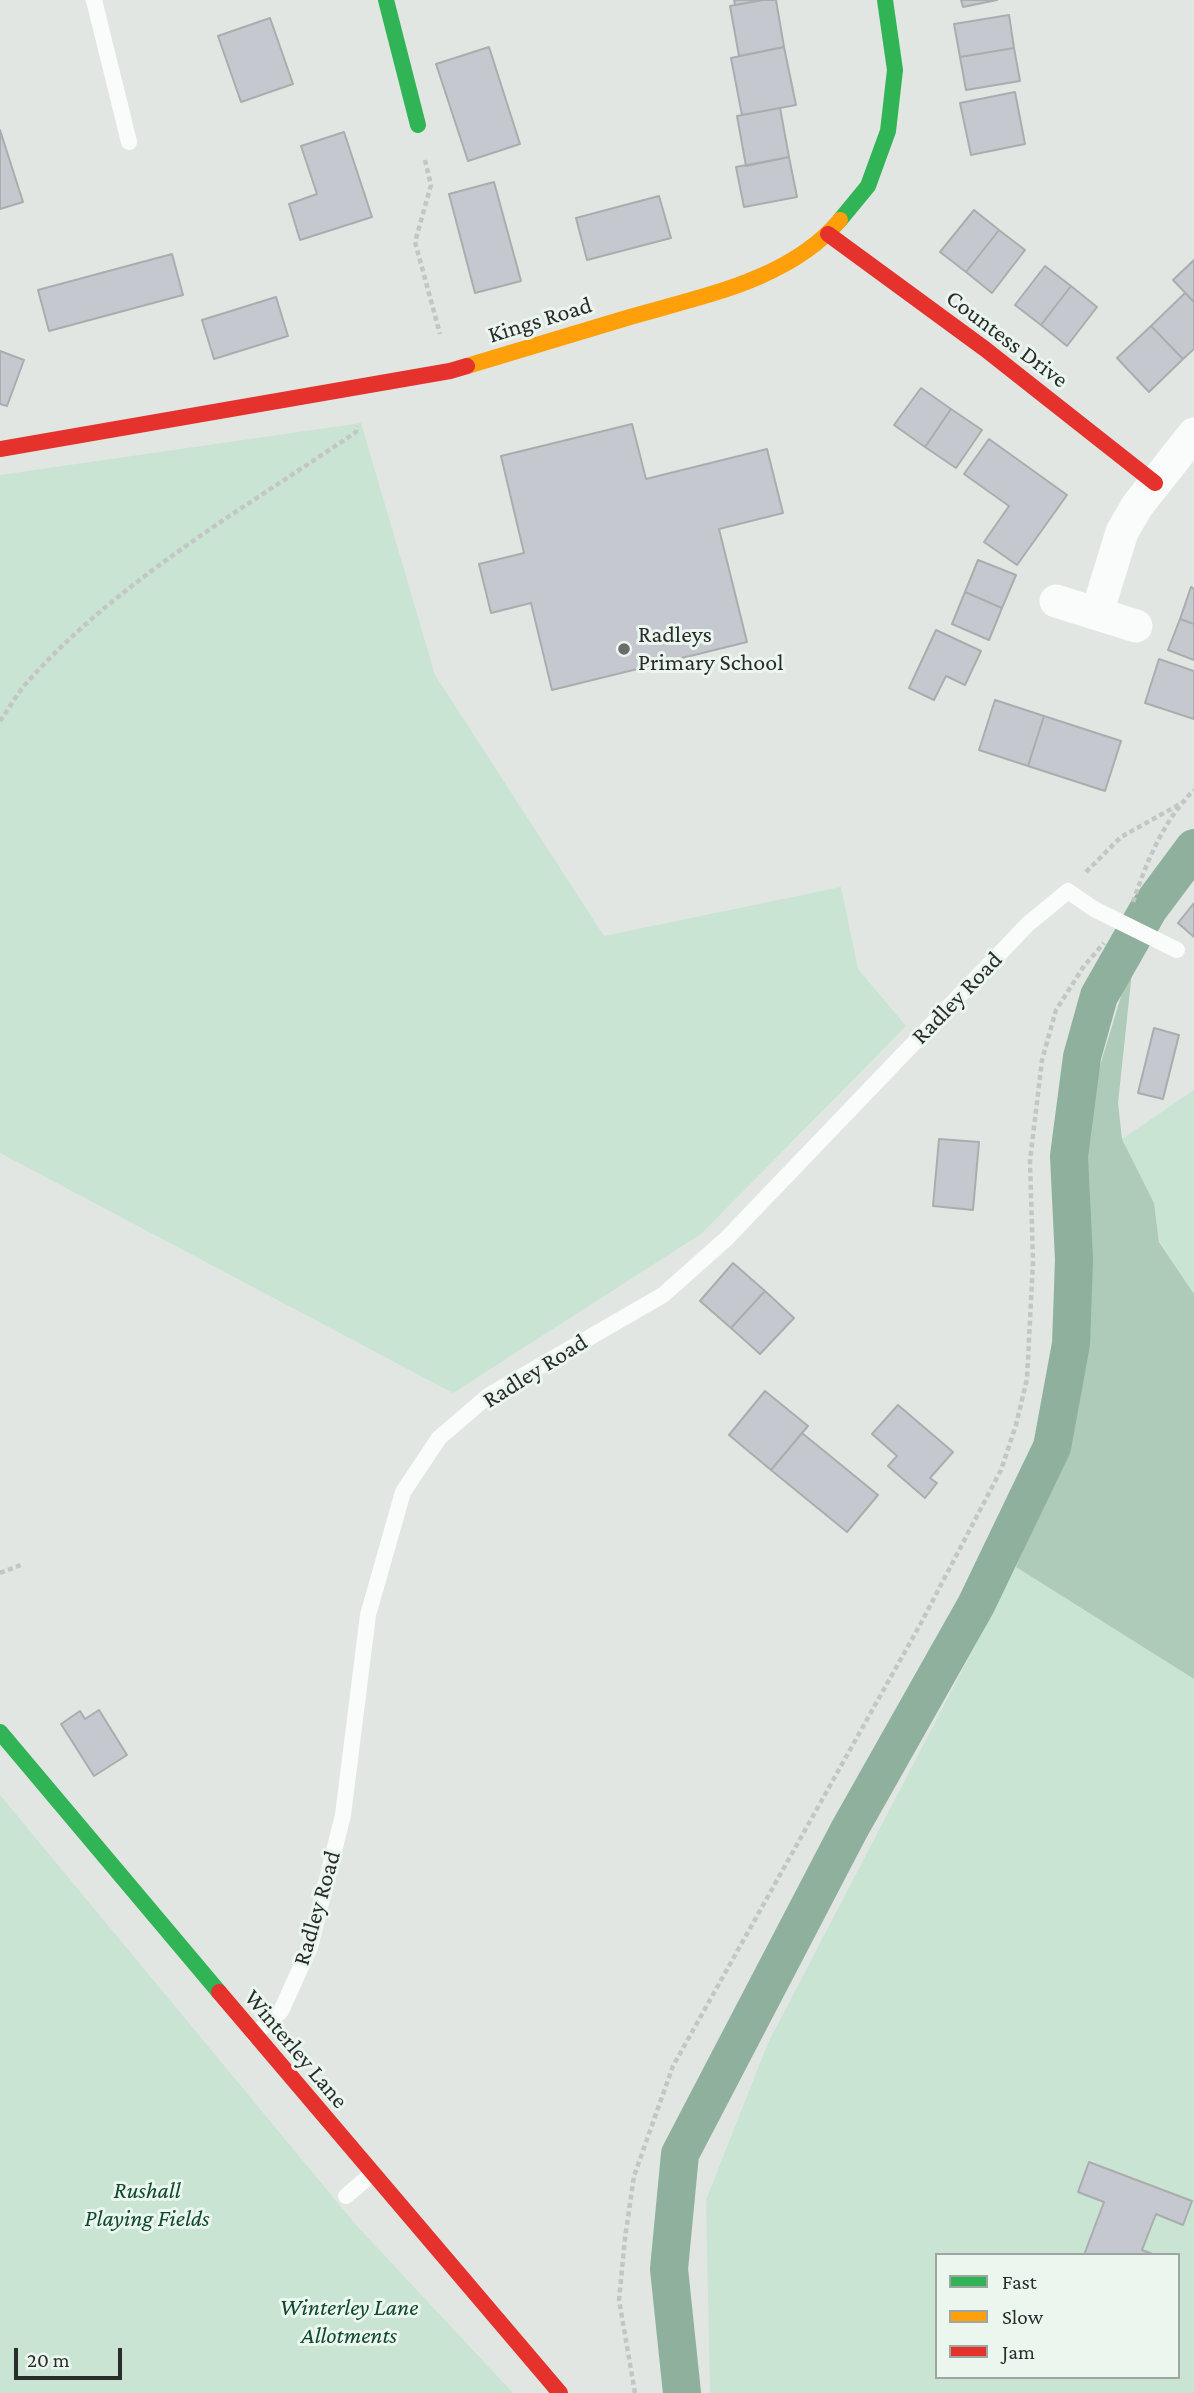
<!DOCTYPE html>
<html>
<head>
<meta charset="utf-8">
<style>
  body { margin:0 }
  #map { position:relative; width:1194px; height:2393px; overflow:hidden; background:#e1e6e3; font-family:"Crimson Pro",serif }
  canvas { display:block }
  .legend { position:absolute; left:935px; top:2253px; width:245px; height:126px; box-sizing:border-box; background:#ebf6ef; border:2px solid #9da6a1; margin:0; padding:9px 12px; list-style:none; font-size:21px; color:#292d2b }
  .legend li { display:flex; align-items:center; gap:14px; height:35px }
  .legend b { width:35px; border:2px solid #9da6a1 }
  .scale { position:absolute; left:14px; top:2348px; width:108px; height:32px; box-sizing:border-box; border:4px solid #292d2b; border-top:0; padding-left:9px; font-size:21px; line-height:24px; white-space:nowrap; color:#292d2b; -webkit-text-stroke:5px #ebf6ef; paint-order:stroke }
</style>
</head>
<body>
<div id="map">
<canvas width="1194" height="2393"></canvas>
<ul class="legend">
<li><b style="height:9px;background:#30b455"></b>Fast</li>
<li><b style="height:9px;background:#ff9f0a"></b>Slow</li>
<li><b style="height:9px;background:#e5322d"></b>Jam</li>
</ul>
<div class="scale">20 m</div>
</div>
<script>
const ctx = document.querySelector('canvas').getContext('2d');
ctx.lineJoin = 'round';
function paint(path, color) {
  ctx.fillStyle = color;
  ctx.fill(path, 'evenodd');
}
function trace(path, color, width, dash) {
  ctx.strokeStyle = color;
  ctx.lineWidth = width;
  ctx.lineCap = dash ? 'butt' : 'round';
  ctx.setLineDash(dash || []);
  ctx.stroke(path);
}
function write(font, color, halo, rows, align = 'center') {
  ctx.font = font + ' "Crimson Pro",serif';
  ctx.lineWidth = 6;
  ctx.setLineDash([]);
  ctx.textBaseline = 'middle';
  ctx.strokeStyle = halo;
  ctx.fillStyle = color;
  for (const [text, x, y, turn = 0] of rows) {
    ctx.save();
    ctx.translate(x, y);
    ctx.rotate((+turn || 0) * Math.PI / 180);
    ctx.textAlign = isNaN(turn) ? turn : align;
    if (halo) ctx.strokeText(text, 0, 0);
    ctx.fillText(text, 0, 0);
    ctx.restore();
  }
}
const green = new Path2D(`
  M361,423l74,252 169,261 237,-49 17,82 48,57 -205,208 -248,159 -453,-240v-678z
  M1194,1090v204l-35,-53 -5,-38 -32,-64z
  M1016,1567l178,112v714h-484l-4,-193 62,-157zM937,2255h241v122h-241z
  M0,1795l357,431 156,167h-513z`);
const forest = new Path2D(`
  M1134,953l-16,150 4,36 32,64 5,39 35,52v385l-178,-112 50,-124 20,-89 -9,-212z`);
const canal = new Path2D(`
  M682,2393l-13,-124 11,-115 169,-324 127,-225 76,-158 19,-103 3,-84 -5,-104 13,-99 17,-61 49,-86 46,-62`);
const building = new Path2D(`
  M734,0h29l-28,5z
  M763,0h13l8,47 -45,9 -9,-50z
  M961,0h36l-34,7z
  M1009,15l5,33 -54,9 -6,-33z
  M270,18l23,66 -52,18 -23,-66z
  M489,47l31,97 -52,17 -32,-97z
  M784,47l12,58 -54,10 -11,-57z
  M1014,48l6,33 -54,9 -6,-33z
  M1015,92l10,52 -54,11 -11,-52z
  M780,108l9,49 -43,9 -9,-50z
  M0,130l23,72 -23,7z
  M344,132l28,85 -72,23 -11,-36 28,-10 -16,-48z
  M789,157l8,40 -53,10 -8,-40z
  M494,182l27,99 -46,12 -26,-99z
  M659,196l12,42 -84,22 -11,-42z
  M974,210l25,20 -33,42 -26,-20z
  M999,230l26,20 -33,43 -26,-21z
  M172,254l11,41 -134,36 -11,-41z
  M1194,260v42l-21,-22z
  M1045,266l26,20 -30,39 -26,-20z
  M1071,286l26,21 -30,39 -26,-21z
  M1185,293l9,9v47l-11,10 -32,-33z
  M276,297l12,39 -74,23 -12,-39z
  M1151,326l32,33 -34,33 -32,-34z
  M0,351l24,9 -17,46 -7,-2z
  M921,388l30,21 -26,38 -31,-22z
  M951,409l31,21 -26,38 -31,-21z
  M632,424l14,55 121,-30 16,64 -64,16 28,113 -195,48 -21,-87 -40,10 -12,-49 45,-11 -23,-97z
  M989,439l78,56 -50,70 -33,-23 25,-36 -45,-32z
  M978,560l38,15 -14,33 -37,-16z
  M1191,587l3,2v35l-14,-5z
  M965,592l37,16 -13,32 -37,-16z
  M1180,619l14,5v36l-26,-10z
  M936,630l45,21 -16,34 -19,-9 -12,24 -25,-12z
  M1159,659l35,12v48l-49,-16z
  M995,700l49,16 -16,50 -49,-16z
  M1044,716l77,25 -16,50 -77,-25z
  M1194,903v34l-16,-14z
  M1154,1028l25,7 -16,64 -25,-6z
  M939,1139l40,3 -6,68 -40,-4z
  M733,1263l32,28 -34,37 -31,-27z
  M765,1291l29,27 -34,36 -29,-26z
  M765,1391l43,35 -37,44 -42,-35z
  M898,1405l55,47 -23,26 7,5 -12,15 -37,-32 9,-10 -25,-22z
  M802,1433l76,62 -31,37 -76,-62z
  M99,1710l28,45 -33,21 -33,-52 19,-13 5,8z
  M1089,2162l103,39 -9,24 -27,-11 -14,36 13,5h-71l20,-53 -26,-10z`);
const path = new Path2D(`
  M425,160l6,25 -16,57 25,92
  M0,721c10,-14 19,-31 31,-43 92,-101 214,-170 325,-246l1,-6
  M1086,872l35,-35 59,-33
  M1133,902c14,-41 30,-81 61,-112
  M0,1573l21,-8
  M635,2393l-16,-93 6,-62 9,-62 39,-110 248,-443 80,-153 15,-45 11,-46 6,-117 -3,-101 12,-101 14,-50 28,-44 20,-23`);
const lane = new Path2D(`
  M94,0l35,142
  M254,2035l27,-24 29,-64 33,-132 25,-200 35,-123 36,-54 49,-42 175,-101 63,-56 302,-315 40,-33 26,18 83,41
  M346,2196l26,-22`);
const street = new Path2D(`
  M1056,601l80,25
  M1097,613l25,-81 15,-26 57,-72`);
const fast = new Path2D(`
  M386,0l32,125
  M840,220l28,-34 20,-55 7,-61 -10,-70
  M0,1732l219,260`);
const slow = new Path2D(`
  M467,366c54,-16 109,-33 163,-49 72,-21 160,-37 210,-97`);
const jam = new Path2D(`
  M828,234l157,115 170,134
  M0,449l450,-78 17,-5
  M219,1992l341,401`);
const markers = [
  [624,649,7,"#696e6b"]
];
const streetNames = [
  ["Kings Road",540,320,-17],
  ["Countess Drive",1007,339,37],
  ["Radley Road",957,998,-46],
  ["Radley Road",535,1371,-32],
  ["Radley Road",317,1908,-74],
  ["Winterley Lane",296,2049,50]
];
const poiNames = [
  ["Radleys",638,635],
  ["Primary School",638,663]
];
const parkNames = [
  ["Rushall",147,2191],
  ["Playing Fields",147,2219],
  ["Winterley Lane",349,2308],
  ["Allotments",349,2336]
];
paint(green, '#c9e4d3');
paint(forest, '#aecab9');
trace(canal, '#8eb09c', 38);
paint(building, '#c6c8d0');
trace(building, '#aaadad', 2);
trace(path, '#c3c6c4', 4.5, [5, 3.5]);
trace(lane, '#fafbfb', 16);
trace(street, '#fafbfb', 33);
trace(fast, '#30b455', 16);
trace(slow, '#ff9f0a', 16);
trace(jam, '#e5322d', 16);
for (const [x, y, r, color] of markers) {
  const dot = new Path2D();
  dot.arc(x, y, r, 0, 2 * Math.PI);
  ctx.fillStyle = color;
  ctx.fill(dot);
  trace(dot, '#ebf6ef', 2.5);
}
write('24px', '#292d2b', '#ebf6ef', streetNames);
write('24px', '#292d2b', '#ebf6ef', poiNames, 'left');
write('italic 24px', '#0e492d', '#ebf6ef', parkNames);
</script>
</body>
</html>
